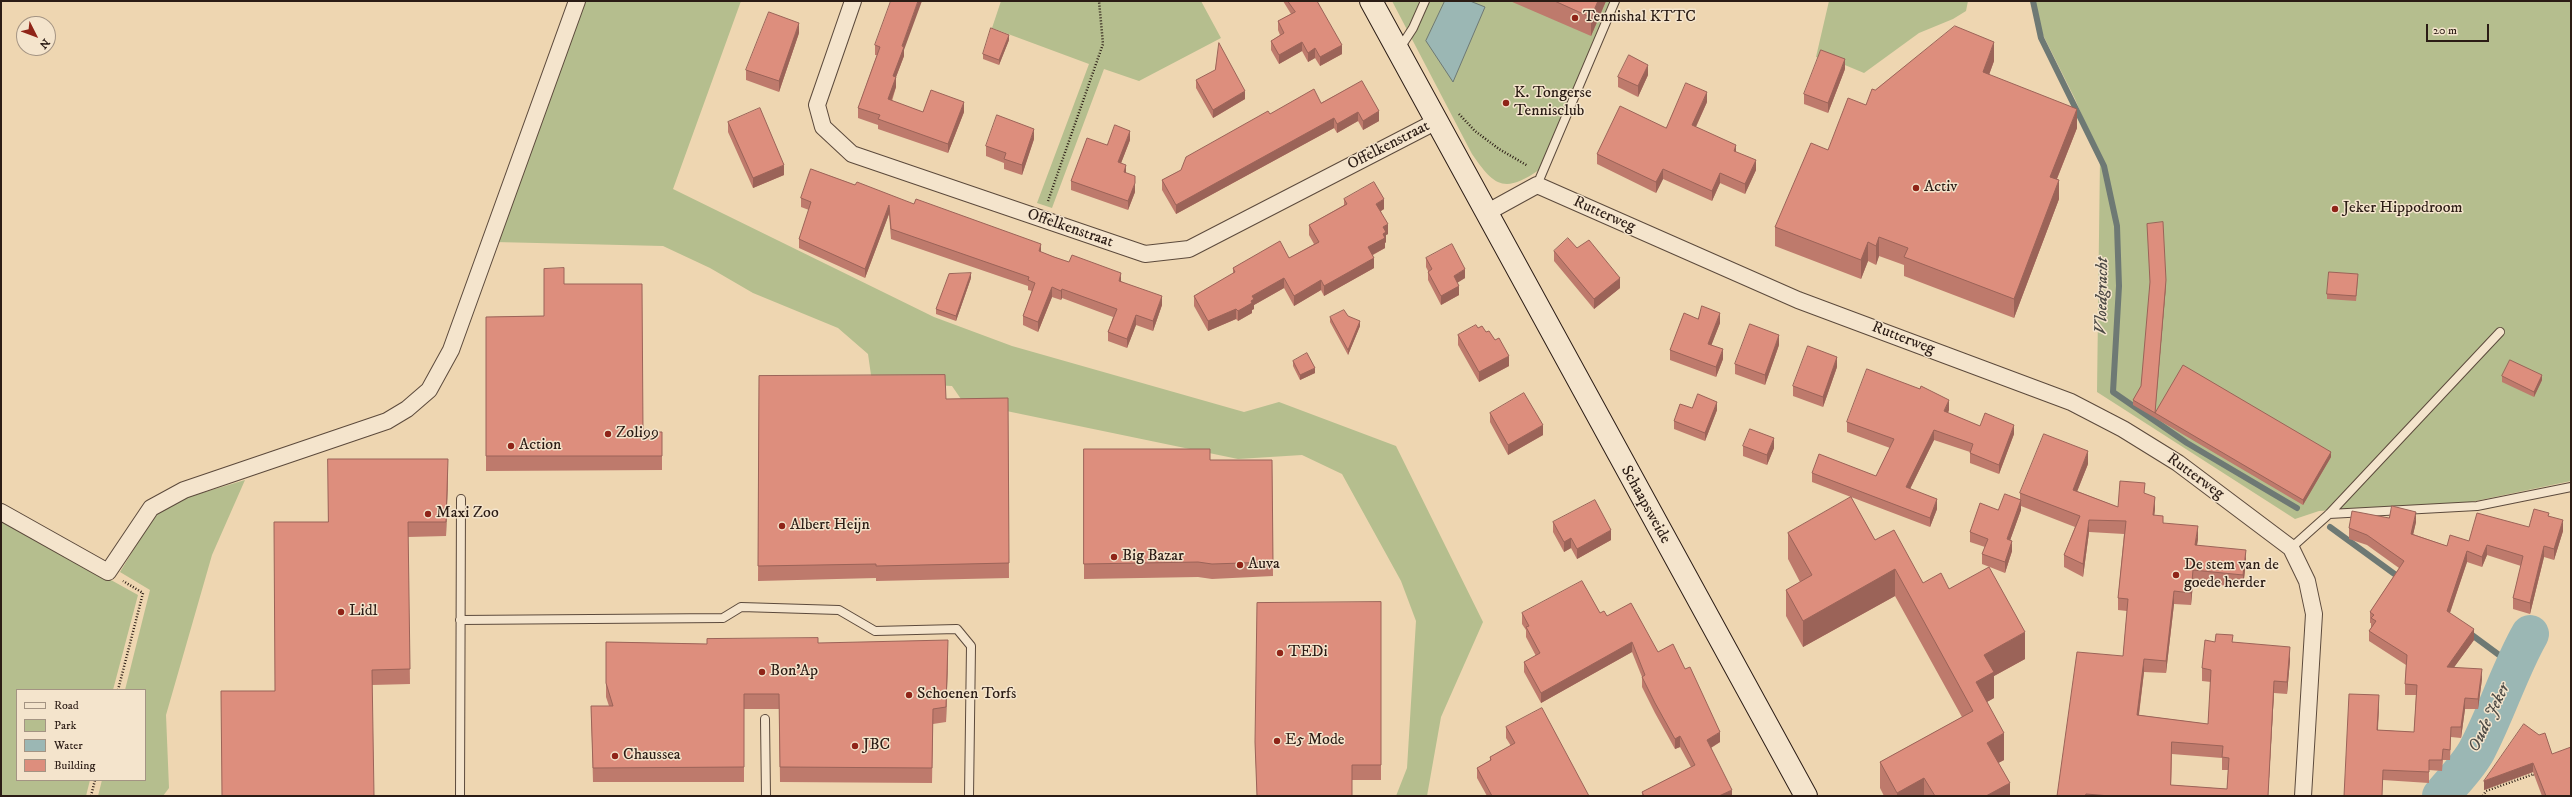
<!DOCTYPE html>
<html>
<head>
<meta charset="utf-8">
<style>
  body { margin:0 }
  #map { position:relative; width:2572px; height:797px; overflow:hidden; background:#eed6b1; font-family:"IM FELL DW Pica",serif }
  canvas { display:block }
  .frame { position:absolute; inset:0; border:2px solid #2b1c15; pointer-events:none }
  .legend { position:absolute; left:16px; top:689px; width:130px; height:92px; box-sizing:border-box; background:#f4e4cc; border:1px solid #a49483; margin:0; padding:5px 7px; list-style:none; font-size:12px; color:#2b1c15 }
  .legend li { display:flex; align-items:center; gap:8px; height:20px }
  .legend b { width:20px; border:1px solid #a49483 }
  .north { position:absolute; left:16px; top:16px; width:40px; height:40px; box-sizing:border-box; background:#f4e4cc; border:1px solid #a49483; border-radius:50%; rotate:132deg; font-size:11px; font-weight:700; line-height:16px; text-align:center; color:#2b1c15 }
  .north::after { content:''; display:block; margin:auto; width:14px; height:18px; background:#8f2418; clip-path:polygon(50% 0,100% 100%,50% 72%,0 100%) }
  .scale { position:absolute; left:2426px; top:24px; width:63px; height:18px; box-sizing:border-box; border:2px solid #2b1c15; border-top:0; padding-left:5px; font-size:12px; line-height:14px; white-space:nowrap; color:#2b1c15; -webkit-text-stroke:3px #f4e4cc; paint-order:stroke }
</style>
</head>
<body>
<div id="map">
<canvas width="2572" height="797"></canvas>
<div class="frame"></div>
<ul class="legend">
<li><b style="height:5px;background:#f4e4cc"></b>Road</li>
<li><b style="height:11px;background:#b5be8e"></b>Park</li>
<li><b style="height:11px;background:#9bb7b4"></b>Water</li>
<li><b style="height:11px;background:#dd8e7d"></b>Building</li>
</ul>
<div class="north">N</div>
<div class="scale">20 m</div>
</div>
<script>
const ctx = document.querySelector('canvas').getContext('2d');
ctx.lineJoin = 'round';
function paint(path, color) {
  ctx.fillStyle = color;
  ctx.fill(path, 'evenodd');
}
function trace(path, color, width, dash) {
  ctx.strokeStyle = color;
  ctx.lineWidth = width;
  ctx.lineCap = dash ? 'butt' : 'round';
  ctx.setLineDash(dash || []);
  ctx.stroke(path);
}
function write(font, color, halo, rows, align = 'center') {
  ctx.font = font + ' "IM FELL DW Pica",serif';
  ctx.lineWidth = 3;
  ctx.setLineDash([]);
  ctx.textBaseline = 'middle';
  ctx.strokeStyle = halo;
  ctx.fillStyle = color;
  for (const [text, x, y, turn = 0] of rows) {
    ctx.save();
    ctx.translate(x, y);
    ctx.rotate((+turn || 0) * Math.PI / 180);
    ctx.textAlign = isNaN(turn) ? turn : align;
    if (halo) ctx.strokeText(text, 0, 0);
    ctx.fillText(text, 0, 0);
    ctx.restore();
  }
}
const green = new Path2D(`
  M583,1h158l-68,188 261,128 78,29 232,66 35,-10 117,44 87,176 -42,95 -14,79h-31l11,-28 9,-147 -15,-40 -59,-107 -40,-19 -64,4 -275,-57 -11,-16 -80,-4 -4,-28 -30,-26 -85,-35 -43,-25 -47,-22 -168,-4z
  M1001,1h200l20,37 -82,43 -35,-12 -52,139 -15,-5 52,-139 -97,-36z
  M1392,1h218l-71,169c-35,24 -45,16 -67,-16z
  M1829,1h139l-2,10 -13,8 -34,14 -55,40 -24,-10 -24,-6z
  M2034,1h537v480l-105,22 -147,8 -24,8 -198,-127 3,-234 -25,-59 -38,-76z
  M245,480l-33,75 -46,160 3,73 -6,8h-65l4,-16h43v-90h-20l25,-100 -30,-18 35,-58 30,-16z
  M1,519l137,76 -25,95h-96v90h73l-4,16h-85z`);
const water = new Path2D(`
  M1445,1h25l15,6 -32,75 -27,-41z`);
const stream = new Path2D(`
  M2033,1l8,37 63,128 13,60 2,60 -6,106 74,51 110,65
  M2330,527l70,51
  M2468,632l46,34`);
const river = new Path2D(`
  M2441,796c11,-14 27,-29 36,-46 20,-38 32,-79 53,-116`);
const path = new Path2D(`
  M1459,114l16,17 24,18 29,17
  M1048,201l55,-157 -4,-43
  M118,690l25,-97 -20,-12
  M91,796l4,-16
  M2483,796l3,-5 48,-17 1,2`);
const lane = new Path2D(`
  M1400,48l13,-20 12,-27
  M1537,185l78,-184
  M2329,514l148,-8 94,-19
  M2291,548l38,-34 171,-182
  M460,620l263,-2 18,-11 98,3 36,21 82,-2 14,17 -2,150
  M765,719l1,77
  M460,796l1,-297`);
const street = new Path2D(`
  M853,1l-36,104 6,22 29,27 293,100 44,-5 248,-128
  M1486,213l51,-28 261,115 273,102 52,27 55,34 113,85 16,33 7,33 -11,182
  M1,512l107,60 43,-64 33,-18 203,-69 20,-12 22,-19 22,-40 126,-349`);
const secondary = new Path2D(`
  M1371,1l435,795`);
const wall = new Path2D(`
  M1283,1h34l25,53 -22,12 -5,-8 -7,4 -6,-11 -23,13 -8,-14v-9l9,-6 -2,-5v-9l13,-7z
  M1510,1h96l-15,35z
  M799,33l-20,59 -33,-12v-10z
  M1009,40l-10,25 -16,-6v-5z
  M875,45l29,5v6l-8,21v10l-4,14 31,11h41l-16,41 -70,-24v-4l-20,-7v-10l19,-53h-2z
  M1994,61l-5,14 88,53 -20,51 2,20 -45,119 -110,-42v-11l-25,-9 -3,9 -8,-4 -7,18 -86,-33v-19l53,-77 38,-45 9,-15z
  M1845,69l-17,44 -24,-9v-10z
  M1648,75l-10,22 -20,-10v-10z
  M1196,80l49,19 -32,19 -17,-30z
  M1362,81l17,40 -16,9 -5,-9 -21,12 -3,-5 -158,86 -14,-24v-10l19,-10 89,-56 51,-11z
  M1707,102l-11,25 40,25 20,18 -11,24 -25,-11 -8,18 -49,-22 -7,14 -59,-29v-10l69,-26z
  M728,122l56,53 -31,13 -25,-56z
  M1034,139l-12,36 -18,-6v-6l-18,-7v-10z
  M1130,140l-9,23 14,29 -7,18 -57,-20v-9l36,-36z
  M811,169l310,112 41,24 -9,26 -17,-6 -9,23 -19,-7v-9l5,-15 -51,-19 -1,2 -9,-3 -14,35 -15,-7v-9l9,-25 -4,-1v-4l-137,-47 -2,-25 -24,64 -66,-30v-9l10,-29 -8,-3v-9z
  M1344,199l40,10 -3,2 7,23 -2,1v7l-1,1v5l-12,7 1,13 -50,28 -3,-6 -27,16 -10,-18 -30,17v4l-2,1v3l-14,8 -2,-2 -28,12 -14,-25v-10l39,-22v-6l56,-10 25,-14 -5,-9v-10l35,-20z
  M1577,248l43,40 -26,21 -40,-48v-10z
  M1426,258l39,20 -8,4 2,13 -18,10 -13,-25v-9l-2,-4z
  M971,278l-15,43 -20,-7v-5z
  M2358,279l-2,22 -29,-2v-5z
  M564,284l79,148h19v38l-176,1v-154l58,-1z
  M2166,285l-11,127 176,45 -28,48 -170,-100v-5l8,-14z
  M1330,317l30,9 -12,29 -18,-33z
  M1698,319l22,4 -9,22 12,14 -7,18 -46,-17v-10z
  M1478,328l8,4 9,8 14,26 -30,16 -21,-37v-10z
  M1779,345l-14,40 -30,-11v-10z
  M1293,361l22,12 -15,7 -7,-14z
  M1837,367l-14,40 -30,-11v-10z
  M759,376l187,23 62,-1 1,180 -133,3v-3l-118,3z
  M2502,376l40,4 -8,17 -32,-15z
  M1692,408l25,2 -12,31 -31,-12v-8z
  M1949,410l-1,3 32,13 34,8 -15,40 -29,-11v-11l-36,-12 -24,49 27,20 -7,18 -79,-30 24,43 48,43 26,6 76,70 -31,17v22l-7,4 17,58 -6,3 12,33h-126l-4,-8v-26l82,-45 -67,-121 -92,51 -17,-31v-26l14,-8 -12,-23v-26l63,-36 -39,-15v-9l64,3 14,-28 -43,-16v-10z
  M1490,413l53,22 -35,20 -18,-33z
  M1743,446l31,2 -7,17 -24,-9z
  M1084,449l126,11h62l1,116 -61,3 -14,-2 -114,2z
  M2088,464l-11,27 41,16 27,-14 10,16 -1,6 9,8 35,16 -1,6 49,17 -3,25 -50,-4 -2,22 -17,-1 -8,69 -22,-1 -5,43 69,9 3,-42 -9,-1v-13l13,-26h18l57,18 -3,34 -13,-1 -6,103h-211l66,-140 4,-45 -9,-1v-12l6,-64 -35,-2 -6,45 -19,-10v-12l11,-28 -54,-21v4l-11,30 2,11 -7,22 -23,-9v-10l3,-7 -15,-5v-10l28,-22 22,-11v-6zM2172,754l50,4v12h6l-1,19 -56,-4z
  M448,474l-2,62 -38,1 2,147 -38,1 -97,6 53,-169z
  M2549,516l14,15 -9,29 -10,-3 -14,57 -17,-5v-11l8,-32 -34,-11 -5,12 -15,-5 -17,51 24,27 -20,27 28,12 -4,30h-13l-4,29 -10,-1 -1,23h-7l-1,11 -13,-1v13l-46,-3 -39,16 35,-90 -1,24 36,2 2,-37h-11v-11l1,-19 -37,-24v-10l2,-3v-5h-1v-11l29,-44 -32,-23 -18,-6v-11l40,-10 27,4 -3,12 34,12 82,-19z
  M1553,522l58,18 -34,19 -6,-11 -7,4 -11,-20z
  M1381,602v178h-29v16h-95l-2,-54z
  M1522,613h78l7,3 51,36 62,90 -9,6 21,48h-90v-4l49,-25 -11,-20 -5,2 -20,-36 -13,-26v-10l-10,-25 -91,51 -17,-31v-10l12,-6 -10,-19v-7l-4,-6z
  M606,642l101,2 111,-1 130,12 -2,67 -13,2 -1,59 -152,-1 -1,-73h-35v73h-151l-2,-76h18l-3,-9z
  M1506,727l83,69h-102l-10,-18v-10l13,-7v-4l21,-11 -5,-8z
  M2552,754l19,42h-29l-9,-24 -49,18v-9z`);
const shadedWall = new Path2D(`
  M918,1h4l-18,49v6l-8,21v10l-8,22v-10l5,-23 9,-30z
  M1598,1h8l-15,35v-19z
  M799,23v10l-20,59v-11z
  M1009,35v5l-10,25v-5z
  M1302,42v9l-23,13v-9z
  M1994,42v19l-11,30v-19z
  M1342,45v9l-22,12v-9z
  M1315,48v10l-7,4v-9z
  M1845,59v10l-17,44v-10z
  M1648,65v10l-10,22v-11z
  M1245,91v8l-32,19v-8z
  M1707,92v10l-15,33v-10z
  M964,102v10l-16,41v-9z
  M2077,109v19l-27,68v-19z
  M1379,111v10l-16,9v-9z
  M1358,112v9l-21,12v-9z
  M1334,118v10l-158,86v-9z
  M1034,129v10l-12,36v-10z
  M1130,131v9l-12,31v-9z
  M1736,145v10l-2,-4z
  M1756,160v10l-11,24v-10z
  M784,165v10l-31,13v-10z
  M1126,165v9l-2,-2z
  M1663,169v10l-7,14v-11z
  M1720,173v10l-8,18v-10z
  M2059,180v19l-45,119v-19z
  M1135,183v9l-7,18v-9z
  M1384,199v10l-8,5v-10z
  M889,205v9l-24,64v-9z
  M1388,224v10l-2,1v7l-1,1v5l-17,9v-10l15,-20z
  M1879,237v19l-3,9v-19z
  M1868,242v19l-7,18v-19z
  M1041,244v10l-2,-3z
  M1374,258v10l-50,28v-10z
  M1465,269v9l-11,7v-9z
  M971,273v5l-15,43v-5z
  M1121,273v9l-2,-1z
  M1284,278v10l-30,17v4l-2,1v3l-14,8v-10l13,-10 1,-5z
  M1620,278v10l-26,21v-10z
  M1321,280v10l-27,16v-10z
  M2166,280v5l-11,129v-1z
  M1459,286v9l-18,10v-9z
  M1052,287v10l-14,35v-10z
  M1062,289v9l-1,2v-9z
  M1162,296v9l-9,26v-10z
  M1236,309v10l-28,12v-10z
  M1720,313v10l-12,31v-10z
  M1136,315v10l-9,23v-9z
  M1360,321v5l-12,29v-5z
  M1779,335v10l-14,40v-10z
  M1723,349v10l-7,18v-10z
  M1509,356v10l-30,16v-10z
  M1837,357v10l-14,40v-10z
  M1315,368v5l-15,7v-5z
  M2542,375v5l-8,17v-5z
  M1949,400v10l-5,11v-10z
  M1717,402v8l-12,31v-8z
  M1543,425v10l-35,20v-10z
  M2014,425v9l-15,40v-9z
  M1934,430v10l-28,57v-10z
  M1774,438v10l-7,17v-10z
  M2088,451v13l-15,38v-12z
  M2331,452v5l-28,48v-5z
  M448,459v15l-2,62v-14z
  M2155,497v12l-2,18v-12z
  M1937,499v10l-7,18v-9z
  M2021,500v10l-14,39v-10z
  M2416,512v10l-5,22v-10z
  M2089,520v12l-6,45v-13z
  M2563,520v11l-9,29v-11z
  M2198,526v13l-3,18v-12z
  M1611,530v10l-34,19v-10z
  M1571,538v10l-7,4v-10z
  M2012,541v10l-7,22v-11z
  M2487,545v10l-5,12v-10z
  M2544,546v11l-14,57v-11z
  M2246,550v12l-3,25v-12z
  M2467,551v11l-20,59v-10z
  M1895,569v27l-92,51v-26z
  M2193,570v13l-2,22v-12z
  M2174,591v13l-8,69v-12z
  M2474,629v11l-27,37v-10z
  M2025,632v27l-31,17v22l-18,10v-26l8,-27z
  M948,640v15l-2,67v-15z
  M1632,642v10l-91,51v-10z
  M2290,647v13l-3,34v-12z
  M2144,659v13l-7,56v-13z
  M2482,669v10l-4,30v-10z
  M2274,681v12l-6,103z
  M2379,695v11l-2,34v-10z
  M2465,698v11l-4,29v-11z
  M1720,732v10l-13,8v-10z
  M2004,733v27l-17,9v-26z
  M1680,736v11l-5,2v-10z
  M2533,763v9l-49,18v-9z
  M1924,778v18h-27v-3z
  M2010,783v13h-24z
  M1732,790v6h-13z`);
const building = new Path2D(`
  M891,1h27l-16,45 2,1 -11,29 3,1 -8,22 35,13 8,-22 33,12 -16,42 -70,-25 2,-4 -22,-7 22,-61 -5,-2z
  M1288,1h29l25,44 -22,12 -5,-9 -7,5 -6,-11 -23,13 -8,-14 13,-8 -6,-12 17,-9z
  M1555,1h43l-7,16z
  M769,12l30,11 -20,58 -33,-11z
  M1955,26l39,16 -11,30 94,37 -27,68 9,3 -45,119 -110,-42 4,-9 -29,-11 -3,9 -8,-4 -7,18 -86,-33 36,-84 17,7 20,-52 18,7 6,-16 3,1z
  M991,28l18,7 -10,25 -16,-6z
  M1219,43l26,48 -32,19 -17,-30 19,-10z
  M1821,50l24,9 -17,44 -24,-9z
  M1629,55l19,10 -10,21 -20,-9z
  M1362,81l17,30 -16,10 -5,-9 -21,12 -3,-6 -158,87 -14,-25 19,-10 5,-13 82,-46 2,3 44,-25 7,14z
  M1686,83l21,9 -15,33 44,20 -2,6 22,9 -11,24 -25,-11 -8,18 -49,-22 -7,13 -59,-28 23,-48 46,22z
  M760,108l24,57 -31,13 -25,-56z
  M997,115l37,14 -12,36 -18,-6 2,-6 -20,-7z
  M1115,125l15,6 -12,31 8,3 -2,7 11,4v7l-7,18 -57,-20 16,-43 20,7z
  M811,169l44,16 2,-3 57,22 2,-5 125,45 -2,7 15,6 15,5 3,-7 49,18 -2,8 43,15 -9,25 -17,-6 -9,24 -19,-7 9,-23 -55,-20 -1,2 -9,-4 -14,35 -15,-6 12,-33 -7,-3 1,-3 -138,-48 -2,-24 -24,64 -66,-30 12,-37 -10,-4z
  M1374,182l10,17 -8,5 12,20 -5,3 3,5 -3,2 2,4 -17,9 6,11 -50,28 -3,-6 -27,16 -10,-18 -32,18 2,3 -3,2 1,2 -14,8 -2,-2 -28,12 -14,-25 41,-24 -2,-4 47,-27 9,17 30,-16 -10,-17 38,-21 -3,-5z
  M2163,222l3,58 -11,133 28,-48 148,87 -28,48 -170,-100 8,-14 9,-104 -3,-58z
  M1568,238l9,10 12,-8 31,38 -26,21 -40,-48z
  M1452,244l13,25 -11,7 5,10 -18,10 -13,-24 4,-3 -6,-11z
  M564,268v16h78l1,148h19v24h-176v-139l58,-1v-47z
  M2329,272l29,2 -2,22 -29,-2z
  M971,273l-15,43 -20,-7 13,-35z
  M1702,306l18,7 -12,31 15,5 -7,18 -46,-17 14,-37 14,6z
  M1344,310l4,6 12,5 -12,29 -18,-33z
  M1750,324l29,11 -14,40 -30,-11z
  M1476,325l2,3 4,-2 4,6 3,-1 6,9 4,-2 10,18 -30,16 -21,-37z
  M1808,346l29,11 -14,40 -30,-11z
  M1307,353l8,15 -15,7 -7,-14z
  M2510,360l32,15 -8,17 -32,-16z
  M1867,369l53,20 1,-3 28,14 -5,11 36,15 5,-13 29,12 -15,40 -29,-12 3,-9 -39,-14 -28,57 31,12 -7,19 -118,-45 7,-19 57,22 18,-37 -47,-17z
  M945,375l1,24 62,-1 1,165 -133,3v-2l-118,2 1,-190z
  M1524,393l19,32 -35,20 -18,-32z
  M1698,394l19,8 -12,31 -31,-12 6,-17 12,4z
  M1750,429l24,9 -7,17 -24,-9z
  M2044,434l44,17 -15,39 45,17 2,-26 25,2 -1,10 11,4 -2,18 10,1v7l35,3 -3,19 51,5 -3,25 -50,-5 -2,23 -17,-2 -8,70 -22,-2 -7,56 71,9 3,-54 -9,-2 3,-28 10,2 1,-8 17,1 -1,7 58,5 -3,35 -13,-1 -6,115h-158l-24,-2 -1,2h-28l20,-144 46,4 5,-57 -10,-1 8,-77 -37,-1 -6,44 -19,-9 16,-39 -60,-23zM2172,742l51,4 -1,11 7,1 -2,31 -56,-4z
  M1084,449h126v11h62l1,102 -61,2 -14,-2 -114,2z
  M328,459h120l-2,63h-38l2,147 -38,1 2,126h-152l-1,-105h54l-1,-169h54z
  M2005,494l16,6 -14,39 5,2 -7,21 -23,-8 6,-15 -18,-7 10,-29 18,7z
  M1851,497l24,43 19,-10 29,53 18,-10 8,16 40,-22 36,65 -41,23 10,17 -18,10 28,51 -17,10 23,40 -24,13h-51l-11,-18 -27,15 -17,-31 93,-51 -78,-142 -92,52 -17,-31 26,-15 -24,-42z
  M1595,500l16,30 -34,19 -6,-11 -7,4 -11,-20z
  M2392,506l24,6 -5,22 36,12 3,-11 19,6 8,-28 52,14 5,-18 15,4 -1,3 15,4 -9,29 -10,-3 -14,57 -17,-5 10,-42 -36,-11 -5,12 -15,-6 -20,60 27,18 -27,38 35,2 -4,30 -13,-1 -4,29h-10l-1,23 -7,-1 -1,11h-13v12l-46,-2 -1,26h-38l5,-102 30,1 -2,35 37,2 3,-47 -12,-1 2,-29 -38,-24 7,-10 -5,-3 3,-3 -4,-3 34,-51 -37,-26 -18,-7 3,-17 37,7z
  M1582,581l18,32 4,-2 3,5 24,-13 27,49 15,-8 12,25 5,-2 30,65 -13,8 25,50 -13,6h-75l-2,-4 53,-27 -15,-29 -5,3 -20,-36 -13,-26 3,-2 -13,-33 -91,51 -17,-31 16,-9 -14,-26 3,-1 -7,-13z
  M1381,602v163h-29v31h-95l-2,-54 2,-139z
  M818,638v5l130,-3 -2,67 -13,2 -1,59 -152,-1 -1,-73h-35v73l-151,1 -2,-62h22l-7,-23v-41l101,2v-5z
  M1542,708l47,88h-97l-15,-28 14,-8 -1,-3 25,-14 -9,-16z
  M2524,724l15,11 6,-2 7,21 19,-7v49h-25l-13,-33 -49,18z`);
const markers = [
  [1575,18,4,"#8f2418"],
  [1506,103,4,"#8f2418"],
  [1916,188,4,"#8f2418"],
  [2335,209,4,"#8f2418"],
  [608,434,4,"#8f2418"],
  [511,446,4,"#8f2418"],
  [428,514,4,"#8f2418"],
  [782,526,4,"#8f2418"],
  [1114,557,4,"#8f2418"],
  [1240,565,4,"#8f2418"],
  [2176,575,4,"#8f2418"],
  [341,612,4,"#8f2418"],
  [1280,653,4,"#8f2418"],
  [762,672,4,"#8f2418"],
  [909,695,4,"#8f2418"],
  [1277,741,4,"#8f2418"],
  [855,746,4,"#8f2418"],
  [615,756,4,"#8f2418"]
];
const poiNames = [
  ["Tennishal KTTC",1583,18],
  ["K. Tongerse",1514,94],
  ["Tennisclub",1514,112],
  ["Activ",1924,188],
  ["Jeker Hippodroom",2343,209],
  ["Zoli99",616,434],
  ["Action",519,446],
  ["Maxi Zoo",436,514],
  ["Albert Heijn",790,526],
  ["Big Bazar",1122,557],
  ["Auva",1248,565],
  ["De stem van de",2184,566],
  ["goede herder",2184,584],
  ["Lidl",349,612],
  ["TEDi",1288,653],
  ["Bon’Ap",770,672],
  ["Schoenen Torfs",917,695],
  ["E5 Mode",1285,741],
  ["JBC",863,746],
  ["Chaussea",623,756]
];
const streetNames = [
  ["Offelkenstraat",1389,146,-27],
  ["Rutterweg",1604,215,24],
  ["Offelkenstraat",1070,229,19],
  ["Rutterweg",1903,339,21],
  ["Rutterweg",2195,477,36],
  ["Schaapsweide",1645,505,61]
];
const waterNames = [
  ["Vloedgracht",2103,296,-89],
  ["Oude Jeker",2490,718,-64]
];
paint(green, '#b5be8e');
paint(water, '#9bb7b4');
trace(water, '#6e7974', 1);
trace(stream, '#6e7974', 6);
trace(river, '#9bb7b4', 38);
trace(lane, '#5c4a3c', 10);
trace(street, '#5c4a3c', 18);
trace(secondary, '#2b1c15', 24);
trace(path, '#2b1c15', 2.5, [1, 2]);
trace(lane, '#f4e4cc', 8);
trace(street, '#f4e4cc', 16);
trace(secondary, '#f4e4cc', 22);
paint(wall, '#be7a6c');
paint(shadedWall, '#9b6358');
paint(building, '#dd8e7d');
trace(building, '#9b6358', 1);
for (const [x, y, r, color] of markers) {
  const dot = new Path2D();
  dot.arc(x, y, r, 0, 2 * Math.PI);
  ctx.fillStyle = color;
  ctx.fill(dot);
  trace(dot, '#f4e4cc', 1.5);
}
write('16px', '#2b1c15', '#f4e4cc', poiNames, 'left');
write('16px', '#2b1c15', '#f4e4cc', streetNames);
write('italic 17px', '#4d4a45', '#f4e4cc', waterNames);
</script>
</body>
</html>
